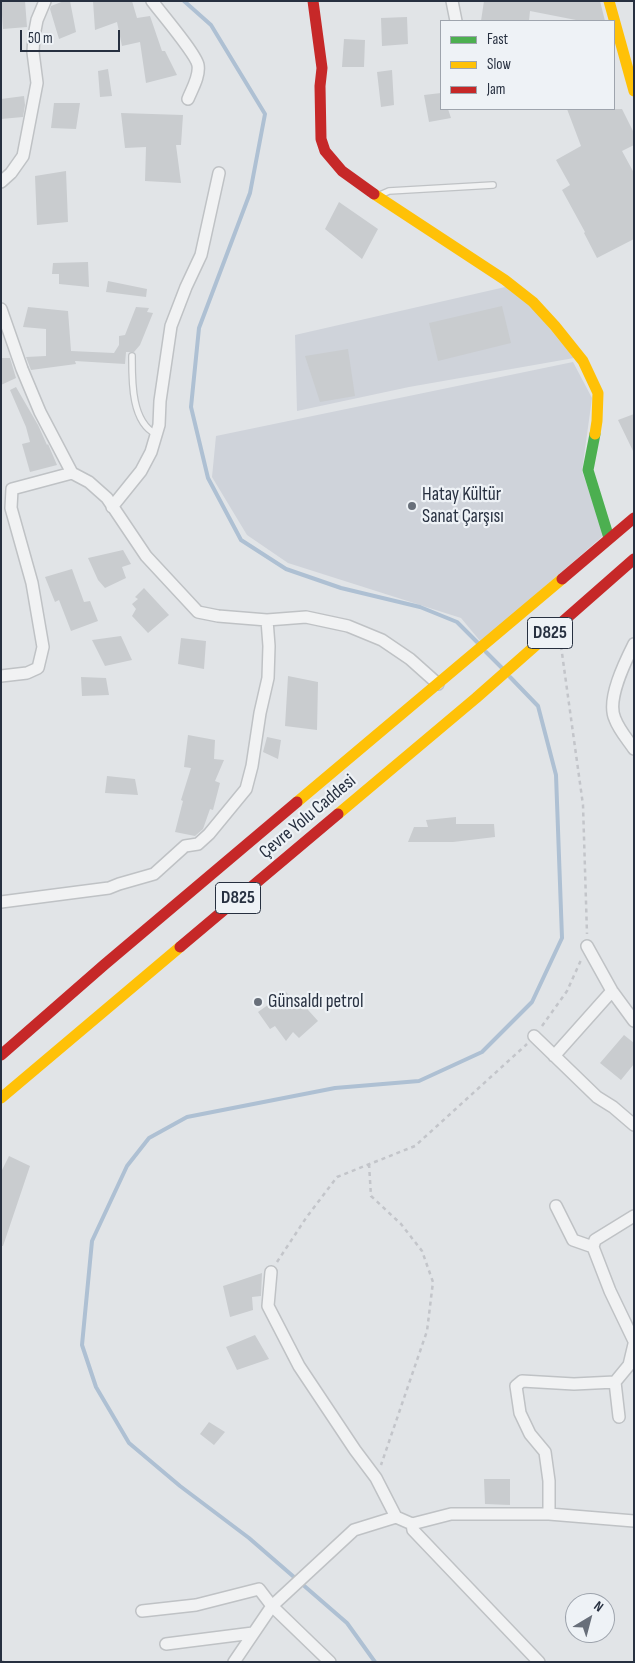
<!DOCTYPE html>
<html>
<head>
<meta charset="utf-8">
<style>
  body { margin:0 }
  #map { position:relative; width:635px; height:1663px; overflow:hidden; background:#e1e4e7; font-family:"Sofia Sans Condensed",sans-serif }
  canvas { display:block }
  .frame { position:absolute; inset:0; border:2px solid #273040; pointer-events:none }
  .legend { position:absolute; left:440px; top:20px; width:175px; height:90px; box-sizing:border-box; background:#eef2f6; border:1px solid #9ea4ad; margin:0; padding:6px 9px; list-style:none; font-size:15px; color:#273040 }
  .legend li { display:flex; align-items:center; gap:10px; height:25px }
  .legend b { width:25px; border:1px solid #9ea4ad }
  .north { position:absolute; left:565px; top:1593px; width:50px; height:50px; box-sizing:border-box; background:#eef2f6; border:1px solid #9ea4ad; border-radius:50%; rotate:37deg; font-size:14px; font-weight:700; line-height:20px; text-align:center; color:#273040 }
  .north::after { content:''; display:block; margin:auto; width:18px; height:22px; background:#686f7a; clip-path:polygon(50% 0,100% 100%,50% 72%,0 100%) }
  .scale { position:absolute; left:20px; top:30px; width:100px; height:22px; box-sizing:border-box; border:2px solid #273040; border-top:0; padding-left:6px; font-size:15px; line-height:18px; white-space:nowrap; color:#273040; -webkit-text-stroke:4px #eef2f6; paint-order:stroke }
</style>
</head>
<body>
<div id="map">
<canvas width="635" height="1663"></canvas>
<div class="frame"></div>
<ul class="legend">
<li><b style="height:6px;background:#4caf50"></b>Fast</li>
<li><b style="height:6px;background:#ffc107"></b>Slow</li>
<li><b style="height:6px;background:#c62828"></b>Jam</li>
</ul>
<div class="north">N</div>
<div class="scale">50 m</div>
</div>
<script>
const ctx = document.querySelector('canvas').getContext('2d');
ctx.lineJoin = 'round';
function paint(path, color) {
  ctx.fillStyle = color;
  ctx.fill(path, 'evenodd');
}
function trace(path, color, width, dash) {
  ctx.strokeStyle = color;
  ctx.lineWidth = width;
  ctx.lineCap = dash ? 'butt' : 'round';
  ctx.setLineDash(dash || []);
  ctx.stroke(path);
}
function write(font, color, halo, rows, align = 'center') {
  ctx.font = font + ' "Sofia Sans Condensed",sans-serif';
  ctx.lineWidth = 4.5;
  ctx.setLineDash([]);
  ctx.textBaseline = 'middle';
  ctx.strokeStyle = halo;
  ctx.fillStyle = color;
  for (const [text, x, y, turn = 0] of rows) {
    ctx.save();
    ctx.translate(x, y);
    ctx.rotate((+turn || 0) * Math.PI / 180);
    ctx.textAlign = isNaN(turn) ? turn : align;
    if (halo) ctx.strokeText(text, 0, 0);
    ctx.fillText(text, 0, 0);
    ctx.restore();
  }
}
const built = new Path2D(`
  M514,285l60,73 -165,29 -112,24 -2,-76z
  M573,362l19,36 -10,73 22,64 -123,107 -20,-24 -173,-55 -41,-28 -35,-58 4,-41z`);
const stream = new Path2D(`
  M184,1l27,24 54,89 -15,79 -51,135 -8,79 17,71 33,62 45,29 55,19 79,19 37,15 21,21
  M486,652l16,16
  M375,1662l-28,-39 -98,-85 -69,-52 -51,-43 -33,-56 -14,-42 10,-104 35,-75 22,-28 38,-21 148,-29 84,-7 63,-29 50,-50 30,-64 -6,-163 -18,-69 -28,-29`);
const building = new Path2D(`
  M1,1h24l2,26 -24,2z
  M64,1h6l6,31 -17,7 -9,-30 1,-3z
  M93,1h39l5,17 13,-2 12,35h3l12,24 -31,8 -6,-41 -18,4 -5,-24 -22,8z
  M484,1h116l5,20h-24l-51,-10 -1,10h-48z
  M407,17l1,27 -26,2 -1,-28z
  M344,39l21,1 -1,27h-22z
  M108,69l4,27 -12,1 -2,-26z
  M392,70l2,35 -13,2 -4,-35z
  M441,93v16h7l3,9 -22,4 -5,-27z
  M24,96l1,9 -2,12 -22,2v-20z
  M54,103h26l-4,26 -25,-1z
  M567,109h55l12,24v12l-12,6 12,22v66l-37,19 -13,-25 1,-1 -23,-42 8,-5 -14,-25 25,-14z
  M121,113l62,2 -2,30h-5l5,38 -36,-2 1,-34 -21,1z
  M66,171l2,51 -31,3 -2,-49z
  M339,202l39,27 -16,30 -37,-30z
  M88,262l1,25 -30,-3v-10h-7l1,-11z
  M108,281l39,8 -1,8 -40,-5z
  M502,306l9,37 -73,18 -9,-38z
  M28,307l40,4 3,40 43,2 5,-8v-9l6,-1 11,-28 13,1 -2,4 6,1 -13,32 -6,7h-8l-1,12 -50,-3 1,3 -45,6 -5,-13 20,-1v-27l-23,-2z
  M348,349l7,47 -35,6 -15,-46z
  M1,358h9l6,20 -15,7z
  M16,387l22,38 9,20 1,-1 9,21 -27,7 -8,-28 8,-2 -4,-15 -16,-37z
  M634,414v39l-16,-33z
  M123,550l8,14 -9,3 4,11 -21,10 -7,-8 -10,-22z
  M72,569l12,33 6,-1 8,20 -27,10 -12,-31 -4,2 -10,-25z
  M144,588l25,27 -21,18 -16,-17 4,-7 -4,-5 6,-5 -3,-2z
  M121,636l11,24 -27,6 -13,-26z
  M181,638l25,3 -2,28 -26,-5z
  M288,676l30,6 -1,48 -32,-4z
  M81,677l25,1 3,17 -27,1z
  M188,735l27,5 -1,19 10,1 -9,21 5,2 -7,27 -3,-1 -7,20 -8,7 -20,-4 8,-31 -2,-1 10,-32 -7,-1z
  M267,737l14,3 -3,19 -15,-7z
  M107,776l28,3 3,16 -33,-2z
  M456,817v7h38l1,13 -42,5h-45l6,-15h14l-2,-7z
  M286,992l11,12 3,-3 18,20 -19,17 -6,-6 -7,9 -11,-15 -5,3 -12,-17z
  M624,1035l10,8v21l-13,16 -21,-17z
  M9,1156l21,10 -27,80h-2v-74z
  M262,1273l-1,23 -9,1 1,13 -23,7 -7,-31z
  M255,1335l14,24 -32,11 -11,-23z
  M209,1422l16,10 -11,13 -14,-11z
  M484,1479h26v26l-25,-1z`);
const path = new Path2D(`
  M561,646l22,159 4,129
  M542,1026l25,-35 14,-31
  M369,1164l2,32 30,28 21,27 11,31 -6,49 -46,134
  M277,1262l29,-44 31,-41 78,-31 112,-102
  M1,1661l3,1`);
const lane = new Path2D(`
  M380,195l9,-4 104,-6
  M132,356c0,24 -1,66 24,78`);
const street = new Path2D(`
  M152,1c9,12 44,53 46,64 2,11 -6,24 -10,34
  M452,1l4,20
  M1,182l10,-9 12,-17 14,-73 -4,-31 1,-16 3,-16 8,-19
  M1,309l21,60 18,43 32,61 17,9 18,16 39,58 52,56 20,4 49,4 39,-3 42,9 34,14 28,19 28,25
  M112,507l29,-36 10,-19 8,-27 1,-24 11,-75 15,-39 15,-32 18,-82
  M634,644c-9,18 -28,56 -19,75 4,11 13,21 19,30
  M1,676l26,-3 11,-5 5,-21 -11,-64 -21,-75 1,-19 60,-16
  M1,902l108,-14 10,-4 35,-10 31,-28 13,-2 11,-10 37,-45 6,-23 8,-53 8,-35 1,-32 -2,-26
  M587,946l25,45 22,30
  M534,1036l63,61 16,10 21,18
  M554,1056l58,-65
  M556,1206l17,34 20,7
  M634,1216l-39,24 -2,7 17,44 24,50
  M271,1272l-3,34 31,60 56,84 21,28 20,39 16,7
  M619,1417l-4,-35 14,-17 5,-21
  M549,1514v-33l-4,-29 -15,-18 -10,-21 -4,-27 6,-5 52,3 41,-2
  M142,1611l54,-6 63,-16 13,17 58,56
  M166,1644l87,-11
  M234,1662l38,-56 82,-76 42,-13
  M539,1662l-126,-132 -1,-6 39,-10h98l85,7`);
const fast = new Path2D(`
  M595,434l-7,36 21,68`);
const slow = new Path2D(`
  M609,1l25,90
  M374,194l131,86 28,22 22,24 28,35 15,32 -1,28 -2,13
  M297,802l265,-223
  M338,814l138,-116 76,-67
  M1,1098l179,-151`);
const jam = new Path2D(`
  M313,1l9,67 -2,18 1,53 4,12 17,20 32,23
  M562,579l72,-61
  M552,631l82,-72
  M180,947l158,-133
  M1,1055l103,-90 193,-163`);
const markers = [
  [412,506,5,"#686f7a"],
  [258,1002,5,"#686f7a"]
];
const shields = [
  [550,633,45],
  [238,898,45]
];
const shieldNames = [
  ["D825",550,633],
  ["D825",238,898]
];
const poiNames = [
  ["Hatay Kültür",422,495],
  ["Sanat Çarşısı",422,517],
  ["Günsaldı petrol",268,1002]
];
const streetNames = [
  ["Çevre Yolu Caddesi",308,817,-40]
];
paint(built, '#cfd3da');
trace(stream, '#aec0d3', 4);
paint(building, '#c9cccf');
trace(lane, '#bfc2c5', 8);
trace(street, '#bfc2c5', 14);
trace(path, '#c3c5ca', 2.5, [4, 4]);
trace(lane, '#f1f2f3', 5.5);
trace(street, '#f1f2f3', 11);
trace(fast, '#4caf50', 11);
trace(slow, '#ffc107', 11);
trace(jam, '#c62828', 11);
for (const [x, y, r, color] of markers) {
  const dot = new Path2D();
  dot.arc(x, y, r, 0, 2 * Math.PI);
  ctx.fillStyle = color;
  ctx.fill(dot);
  trace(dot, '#eef2f6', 2);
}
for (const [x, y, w] of shields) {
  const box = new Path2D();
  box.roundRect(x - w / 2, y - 15.5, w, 31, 4);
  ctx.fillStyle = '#eef2f6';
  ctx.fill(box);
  trace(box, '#273040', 1);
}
write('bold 18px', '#273040', null, shieldNames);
write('19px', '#273040', '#eef2f6', poiNames, 'left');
write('19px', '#273040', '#eef2f6', streetNames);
</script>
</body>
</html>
